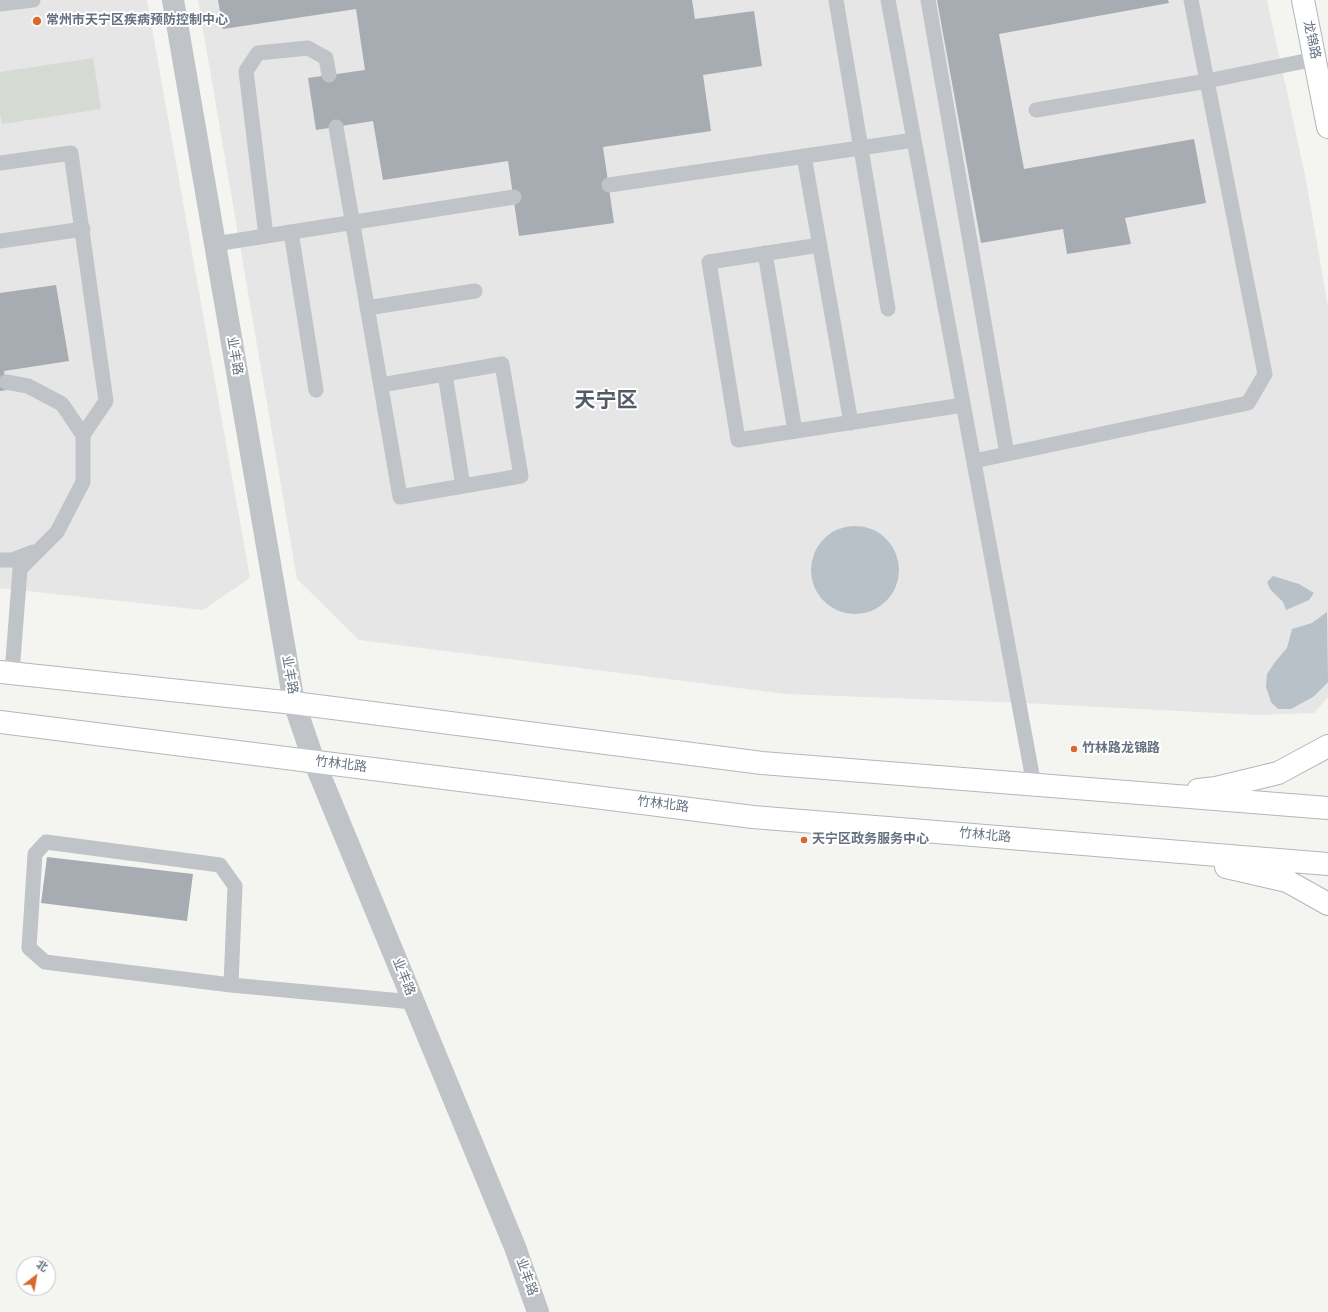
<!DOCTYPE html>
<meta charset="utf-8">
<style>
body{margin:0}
#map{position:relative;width:1328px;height:1312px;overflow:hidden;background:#f4f5f1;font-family:"Nunito Sans","Noto Sans SC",sans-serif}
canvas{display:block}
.north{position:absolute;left:16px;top:1256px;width:40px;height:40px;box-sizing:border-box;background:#fff;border:1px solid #c1c6cc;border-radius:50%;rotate:31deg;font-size:11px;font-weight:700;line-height:16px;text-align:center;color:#657180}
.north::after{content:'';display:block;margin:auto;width:14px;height:18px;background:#d8682e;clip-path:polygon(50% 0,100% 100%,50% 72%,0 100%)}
</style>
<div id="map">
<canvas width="1328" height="1312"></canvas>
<div class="north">北</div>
</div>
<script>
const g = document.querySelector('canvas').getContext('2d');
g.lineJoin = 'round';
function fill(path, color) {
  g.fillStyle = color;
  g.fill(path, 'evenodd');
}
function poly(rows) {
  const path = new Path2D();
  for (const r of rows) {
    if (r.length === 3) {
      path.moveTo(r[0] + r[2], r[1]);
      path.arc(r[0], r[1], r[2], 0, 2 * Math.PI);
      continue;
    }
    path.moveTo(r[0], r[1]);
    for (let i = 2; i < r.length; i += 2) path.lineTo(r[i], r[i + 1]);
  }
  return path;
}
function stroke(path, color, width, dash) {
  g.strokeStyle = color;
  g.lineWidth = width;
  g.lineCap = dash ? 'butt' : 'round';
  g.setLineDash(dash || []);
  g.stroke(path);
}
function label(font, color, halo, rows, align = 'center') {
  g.font = font + ' "Nunito Sans","Noto Sans SC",sans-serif';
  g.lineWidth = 4;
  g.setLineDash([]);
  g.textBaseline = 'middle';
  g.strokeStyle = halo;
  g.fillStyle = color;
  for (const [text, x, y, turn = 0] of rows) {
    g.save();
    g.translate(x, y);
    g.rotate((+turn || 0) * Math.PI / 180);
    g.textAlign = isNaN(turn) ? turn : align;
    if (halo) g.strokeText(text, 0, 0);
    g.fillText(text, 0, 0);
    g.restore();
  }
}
fill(poly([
 [0,0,147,0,250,578,203,610,0,588],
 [198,0,1267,0,1306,180,1328,307,1328,697,1314,713,1257,715,1024,703,786,694,359,640,297,579]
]), '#e5e6e5');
fill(poly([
 [93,58,101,109,2,124,0,113,0,72]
]), '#d5dbd3');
fill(poly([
 [855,570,44],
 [1273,576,1299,584,1314,593,1309,600,1286,610,1283,602,1270,589,1267,582],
 [1327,612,1328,682,1313,697,1291,709,1278,709,1271,702,1266,687,1267,674,1275,662,1287,648,1292,629,1312,623]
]), '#b8c1c7');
fill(poly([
 [218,0,692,0,695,19,754,11,762,66,703,75,711,131,603,147,614,223,519,236,508,161,383,180,373,121,316,130,308,78,365,70,356,9,223,29],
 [937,0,1168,0,1169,3,999,34,1024,169,1194,139,1206,203,1125,218,1131,244,1067,254,1063,229,981,243],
 [56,285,69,361,4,371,7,390,0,391,0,293],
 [47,857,193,874,187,921,41,903]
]), '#a7acb3');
const secondary = poly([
 [1303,0,1328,127],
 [0,672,294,703,762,763,1328,808],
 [0,722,753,817,1328,864],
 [1198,790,1216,788,1278,773,1328,746],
 [1226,867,1287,881,1328,904]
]);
stroke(secondary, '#b3b6bb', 24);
stroke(poly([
 [836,0,888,309],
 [888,0,1034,785],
 [928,0,1007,454],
 [0,4,33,0],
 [1036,110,1207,81,1315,59],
 [336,127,400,497,521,476,502,364,381,385],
 [804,156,851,423],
 [0,163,71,153,106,401,83,435],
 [609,185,914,140],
 [291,232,316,390],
 [266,236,246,71,258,53,308,48,326,58,329,75],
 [0,241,83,229],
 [215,244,514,197],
 [820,245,709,262,738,440,963,405],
 [765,253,795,431],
 [367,308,475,291],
 [445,374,463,486],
 [6,382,28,386,62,404,83,435,83,482,57,532,20,569,12,673],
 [974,461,1248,403,1265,374,1191,0],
 [0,560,12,560,33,552],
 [231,985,235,886,220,865,46,842,35,854,29,948,45,962,231,985,413,1002]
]), '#c0c3c7', 15);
stroke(poly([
 [173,0,294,703,314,761,515,1247,538,1312]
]), '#c0c3c7', 22);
stroke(secondary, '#fff', 22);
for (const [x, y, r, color] of [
 [37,21,5,"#d8682e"],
 [1074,749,4,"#d8682e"],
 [804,840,4,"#d8682e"]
]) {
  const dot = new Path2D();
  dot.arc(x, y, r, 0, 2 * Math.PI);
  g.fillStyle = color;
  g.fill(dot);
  stroke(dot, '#fff', 1.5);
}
label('bold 13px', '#657180', '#fff', [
 ["常州市天宁区疾病预防控制中心",46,21],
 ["竹林路龙锦路",1082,749],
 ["天宁区政务服务中心",812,840]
], 'left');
label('13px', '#657180', '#fff', [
 ["龙锦路",1311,40,78],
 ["业丰路",234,356,80],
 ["业丰路",289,675,80],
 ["竹林北路",341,765,7],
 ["竹林北路",663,805,7],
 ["竹林北路",985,836,5],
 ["业丰路",403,977,68],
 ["业丰路",526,1277,70]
]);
label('bold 21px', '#535b66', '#fff', [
 ["天宁区",606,402]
]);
</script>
